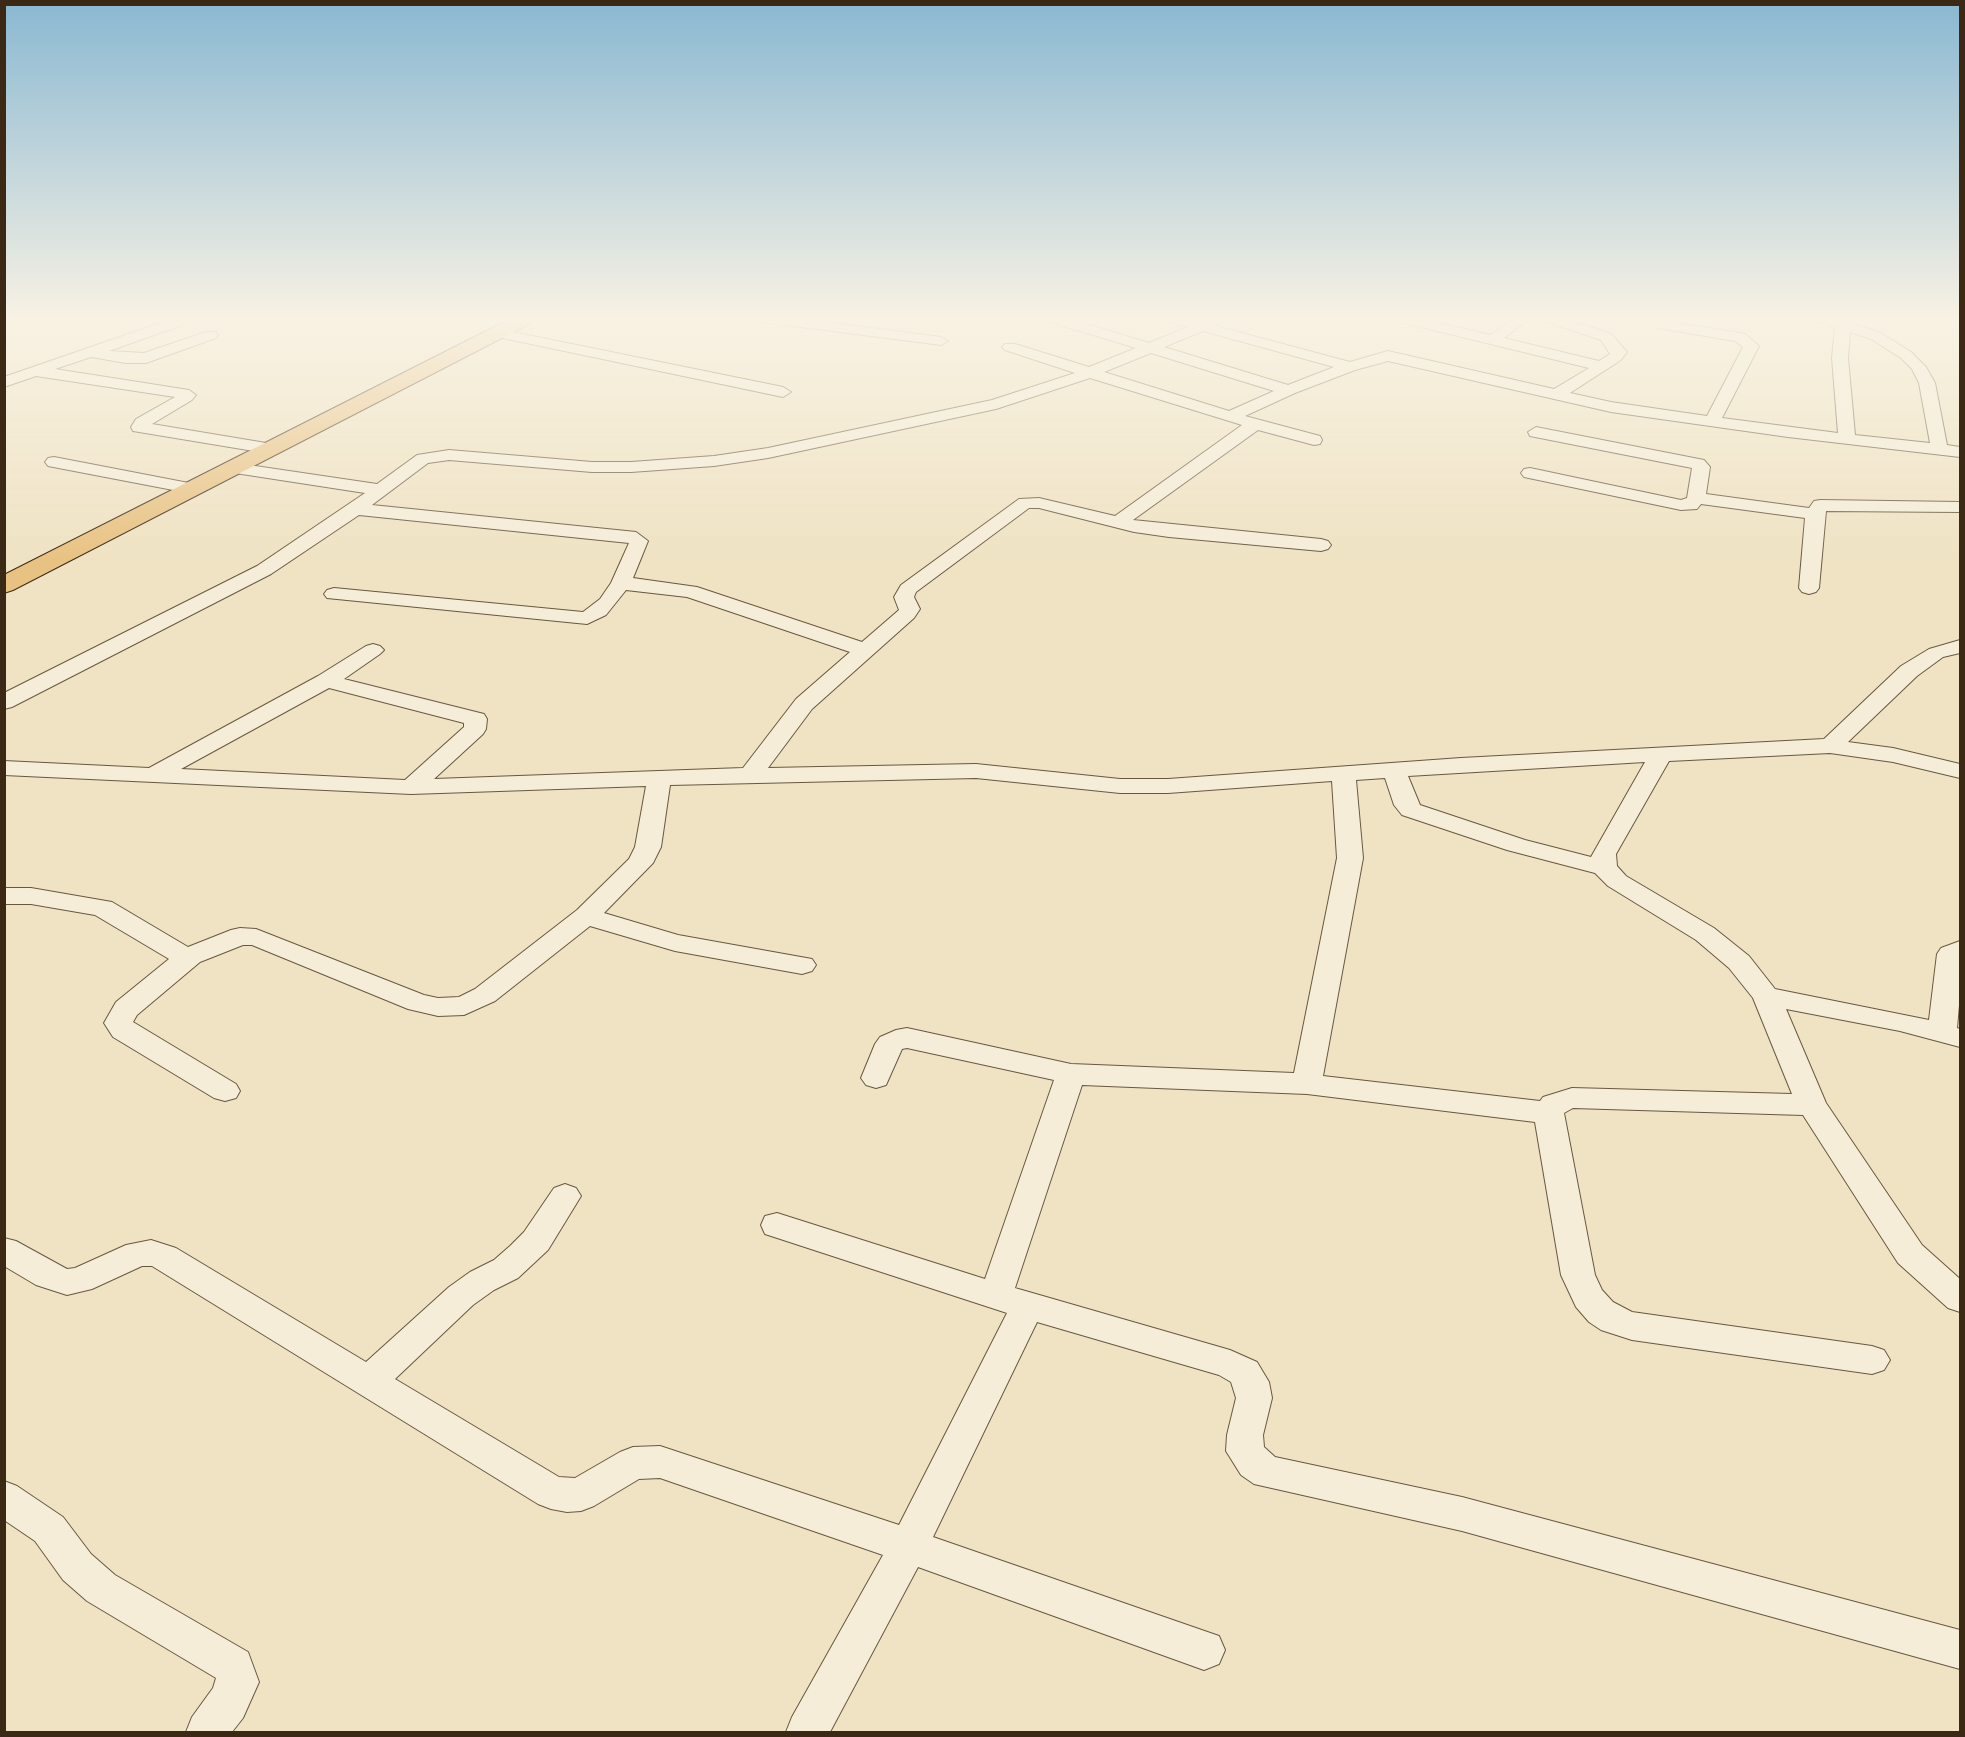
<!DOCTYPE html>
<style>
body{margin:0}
#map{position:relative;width:1965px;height:1737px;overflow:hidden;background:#efe3c3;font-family:Vollkorn,serif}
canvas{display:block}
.frame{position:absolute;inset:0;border:6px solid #3c2915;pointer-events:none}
</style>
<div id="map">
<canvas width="1965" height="1737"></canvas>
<div class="frame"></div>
</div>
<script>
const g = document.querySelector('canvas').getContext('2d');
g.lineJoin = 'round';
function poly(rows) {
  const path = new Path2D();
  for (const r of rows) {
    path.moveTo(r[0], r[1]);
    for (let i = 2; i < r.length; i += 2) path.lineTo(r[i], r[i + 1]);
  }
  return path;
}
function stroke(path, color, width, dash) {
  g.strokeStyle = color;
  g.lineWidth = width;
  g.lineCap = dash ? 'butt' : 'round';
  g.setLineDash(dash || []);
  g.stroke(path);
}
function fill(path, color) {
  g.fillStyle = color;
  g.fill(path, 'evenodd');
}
const minor = poly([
 [175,318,196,318,194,321,109,351,144,353,206,332,216,332,218,335,216,338,146,363,126,363,91,357,55,369,189,390,196,395,192,400,152,424,278,445,281,449,278,453,272,454,133,431,131,427,136,419,175,397,36,376,4,387,4,377,175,318],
 [755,318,795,318,941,337,948,341,941,345,762,322,755,318],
 [1045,318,1067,318,1149,343,1188,327,1166,321,1164,318,1187,318,1201,322,1211,318,1230,318,1216,326,1350,362,1388,351,1554,389,1589,368,1396,321,1394,318,1419,318,1490,335,1515,318,1531,318,1504,338,1599,361,1610,354,1601,340,1544,321,1542,318,1564,318,1611,334,1627,352,1621,360,1570,393,1611,402,1707,416,1743,347,1735,341,1658,328,1650,321,1652,318,1667,318,1667,321,1745,334,1759,346,1722,418,1838,433,1832,358,1835,327,1819,321,1817,318,1838,318,1881,333,1911,352,1926,367,1935,383,1947,445,1960,447,1960,457,1788,437,1611,412,1388,361,1355,370,1295,393,1245,416,1320,436,1322,440,1320,444,1314,445,1258,430,1133,520,1321,539,1328,541,1331,545,1328,549,1321,551,1169,537,1134,532,1039,508,1029,508,916,592,914,597,920,609,914,618,812,709,768,768,976,764,1120,779,1168,779,1461,758,1824,739,1901,666,1929,649,1960,640,1960,653,1943,657,1917,676,1848,742,1893,748,1960,764,1960,778,1893,762,1830,753,1669,761,1616,854,1617,866,1626,876,1714,928,1749,956,1775,989,1929,1020,1937,954,1941,948,1960,941,1960,994,1957,1028,1960,1029,1960,1047,1900,1031,1786,1009,1826,1103,1922,1245,1960,1279,1960,1312,1948,1308,1898,1263,1803,1115,1573,1108,1564,1113,1595,1275,1602,1290,1613,1302,1632,1312,1872,1346,1884,1350,1890,1360,1884,1370,1872,1374,1632,1340,1601,1330,1589,1322,1576,1307,1561,1275,1535,1122,1307,1094,1082,1085,1015,1288,1230,1350,1257,1362,1269,1382,1272,1398,1263,1435,1264,1447,1275,1457,1462,1497,1960,1630,1960,1669,1462,1531,1254,1484,1241,1475,1226,1451,1227,1435,1236,1398,1231,1382,1219,1375,1037,1322,933,1537,1219,1636,1225,1650,1219,1664,1204,1670,918,1567,830,1732,786,1732,792,1717,883,1555,660,1478,639,1479,594,1506,581,1511,567,1512,551,1509,538,1504,152,1266,142,1266,92,1289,67,1295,36,1285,4,1266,4,1238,16,1241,67,1269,75,1268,126,1245,151,1240,176,1248,366,1362,449,1287,470,1272,494,1260,510,1246,524,1232,554,1188,565,1184,576,1188,581,1196,548,1250,518,1278,494,1290,473,1305,395,1379,559,1477,575,1478,620,1452,633,1447,660,1446,899,1525,1007,1313,765,1234,761,1225,765,1216,777,1213,985,1279,1054,1080,907,1048,902,1049,886,1085,876,1088,866,1085,861,1078,875,1044,880,1037,896,1030,907,1028,1071,1064,1294,1073,1337,858,1332,781,1168,793,1120,793,976,778,670,785,661,847,653,863,604,913,678,935,812,959,816,965,812,971,802,974,675,951,590,926,495,1001,464,1015,438,1016,408,1009,252,945,243,945,200,962,137,1015,133,1022,236,1084,240,1091,236,1098,225,1101,214,1098,113,1037,104,1023,116,1002,169,959,95,915,31,904,4,904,4,888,31,888,112,902,188,947,231,930,240,928,256,929,424,995,438,998,459,997,475,989,577,910,629,859,635,847,646,786,411,794,4,775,4,761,149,768,318,676,366,646,373,644,380,646,384,650,380,654,344,679,484,714,487,719,486,729,483,734,434,779,743,768,796,699,850,652,687,597,626,590,606,615,587,624,327,598,324,594,327,590,334,588,583,612,600,599,611,583,629,543,359,515,271,574,12,707,4,709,4,693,257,566,365,493,235,473,229,472,226,468,229,464,235,463,377,484,417,455,449,450,592,462,631,462,714,456,768,448,992,400,1075,373,1005,350,1002,347,1005,344,1015,344,1089,367,1136,348,1047,321,1045,318],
 [1203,331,1334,367,1288,385,1164,347,1203,331],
 [1850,332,1871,339,1901,358,1912,369,1919,383,1930,443,1855,435,1848,358,1850,332],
 [1151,353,1274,391,1229,411,1104,372,1151,353],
 [1090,378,1242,425,1115,516,1039,498,1019,499,901,585,894,597,899,610,862,642,697,587,633,578,648,541,636,532,372,505,428,463,449,460,592,472,631,472,714,466,768,458,996,409,1090,378],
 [329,688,464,723,464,727,405,780,181,769,329,688],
 [1645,762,1591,857,1525,840,1420,805,1408,776,1645,762],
 [1385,778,1394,805,1402,815,1507,850,1595,873,1608,886,1696,940,1729,968,1753,998,1792,1094,1572,1088,1543,1097,1540,1101,1323,1076,1363,858,1356,780,1385,778],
 [498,329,783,387,791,392,783,397,493,336,491,333,493,330,498,329],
 [1536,427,1704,460,1710,467,1706,494,1809,508,1814,501,1820,500,1960,502,1960,512,1826,511,1819,588,1816,592,1809,594,1802,592,1799,588,1805,518,1701,504,1697,509,1681,510,1524,477,1521,473,1524,469,1530,468,1681,500,1687,498,1692,468,1530,436,1528,432,1536,427],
 [54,457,194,484,200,485,203,489,200,493,194,494,48,466,45,462,48,458,54,457],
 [4,1481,17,1486,63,1517,91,1554,115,1575,248,1652,259,1682,243,1718,232,1732,186,1732,192,1717,213,1688,216,1678,87,1601,63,1580,35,1541,4,1520,4,1481]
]);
const trunk = poly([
 [512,318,535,318,533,322,13,590,4,593,4,575,512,318]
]);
stroke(minor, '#695840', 2);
stroke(trunk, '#3c2915', 2);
fill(minor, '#f5edd8');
fill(trunk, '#e8c282');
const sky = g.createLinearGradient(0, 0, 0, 561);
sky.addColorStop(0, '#89b8d2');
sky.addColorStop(0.57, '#f8f2e4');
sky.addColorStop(1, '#f8f2e400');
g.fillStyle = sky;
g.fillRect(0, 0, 1965, 561);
</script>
